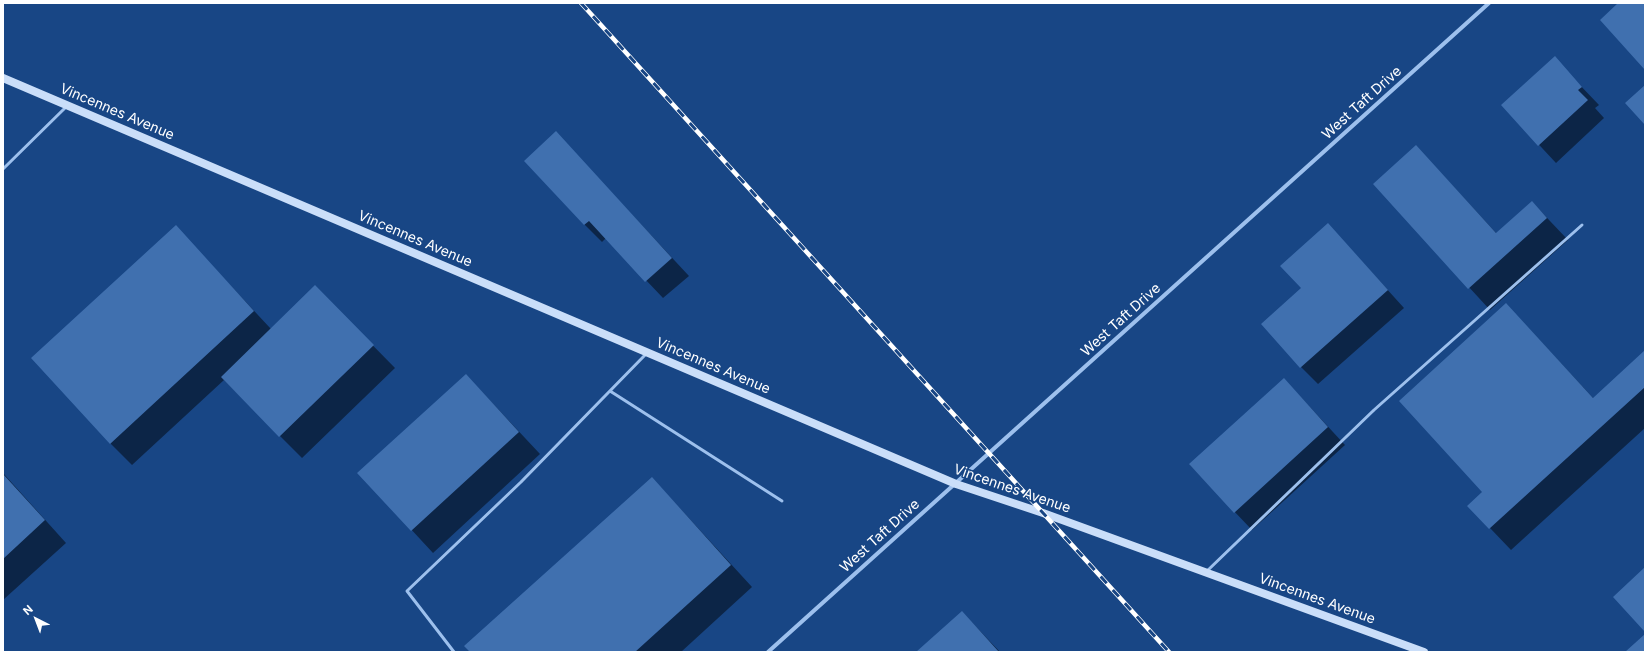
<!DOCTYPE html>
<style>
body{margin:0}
#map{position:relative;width:1648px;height:655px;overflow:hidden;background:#184685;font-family:Inter,sans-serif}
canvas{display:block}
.frame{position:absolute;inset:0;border:4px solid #fff;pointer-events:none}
.north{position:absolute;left:16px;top:599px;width:40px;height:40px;-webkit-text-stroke:3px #184685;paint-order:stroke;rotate:318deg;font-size:11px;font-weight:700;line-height:16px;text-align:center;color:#fff}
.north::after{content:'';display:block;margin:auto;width:14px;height:18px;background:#fff;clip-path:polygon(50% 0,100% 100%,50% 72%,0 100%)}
</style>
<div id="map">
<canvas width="1648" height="655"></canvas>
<div class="frame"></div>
<div class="north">N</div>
</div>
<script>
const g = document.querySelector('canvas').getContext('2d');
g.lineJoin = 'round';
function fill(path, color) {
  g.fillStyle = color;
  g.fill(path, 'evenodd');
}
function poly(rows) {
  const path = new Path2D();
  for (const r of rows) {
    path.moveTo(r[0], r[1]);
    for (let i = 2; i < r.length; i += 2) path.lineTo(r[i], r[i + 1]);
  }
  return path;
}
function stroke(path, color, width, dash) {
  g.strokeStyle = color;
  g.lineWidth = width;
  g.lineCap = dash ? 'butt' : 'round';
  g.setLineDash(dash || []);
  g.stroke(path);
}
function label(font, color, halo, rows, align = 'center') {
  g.font = font + ' Inter,sans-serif';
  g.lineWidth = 3;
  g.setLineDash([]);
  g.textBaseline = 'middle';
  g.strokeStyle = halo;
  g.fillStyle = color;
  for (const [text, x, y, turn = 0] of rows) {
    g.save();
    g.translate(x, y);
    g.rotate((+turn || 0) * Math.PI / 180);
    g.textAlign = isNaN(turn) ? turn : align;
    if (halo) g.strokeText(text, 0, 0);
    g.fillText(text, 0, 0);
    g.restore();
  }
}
fill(poly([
 [1554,58,1599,105,1595,108,1604,118,1556,163,1502,105],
 [556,133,689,276,663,298,606,238,602,242,585,225,526,161],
 [1416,146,1497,234,1532,202,1568,240,1490,310,1374,184],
 [1328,224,1404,308,1318,384,1301,367,1302,289],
 [176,227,271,329,337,309,395,368,302,458,224,380,132,465,110,443],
 [1506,304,1594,399,1645,352,1645,428,1511,550,1469,506,1483,493],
 [466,375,540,454,433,553,359,473],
 [1284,379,1345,445,1252,530,1190,465],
 [3,473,66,543,3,600],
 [652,478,752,587,681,652,471,652],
 [962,612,1000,652,917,652]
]), '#0007');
fill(poly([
 [1618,3,1645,3,1645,70,1600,20],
 [1555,56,1582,87,1578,90,1588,100,1538,146,1501,105],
 [1645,85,1645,125,1625,103],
 [556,131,672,258,645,282,589,221,584,225,524,161],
 [1416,145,1496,233,1532,201,1547,218,1468,289,1373,184],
 [1328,223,1388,290,1300,368,1261,324,1301,288,1280,266],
 [176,225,254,311,110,444,31,358],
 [315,285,374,345,279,437,221,377],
 [1506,303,1593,398,1645,350,1645,387,1489,529,1467,506,1482,492,1399,401],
 [466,374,519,432,411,531,357,473],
 [1284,378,1328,427,1234,513,1189,464],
 [3,474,45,520,3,559],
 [652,477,731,565,635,652,470,652,464,646],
 [1645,567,1645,632,1613,597],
 [962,611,999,652,916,652],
 [1645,634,1645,652,1625,652]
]), '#4070af');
stroke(poly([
 [3,169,66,107],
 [610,391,782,501],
 [1207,571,1374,410,1582,225],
 [454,652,407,591,521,482,646,354]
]), '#9dc0ed', 3);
stroke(poly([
 [768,652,1489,3]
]), '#9dc0ed', 4);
stroke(poly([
 [3,78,956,484,1043,513,1424,652]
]), '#cadef9', 8);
const rail = poly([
 [581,3,1169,652]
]);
stroke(rail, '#fff', 4.5);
stroke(rail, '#184685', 3, [9]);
label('14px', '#fff', '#184685', [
 ["West Taft Drive",1362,103,-42],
 ["Vincennes Avenue",117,112,23],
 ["Vincennes Avenue",415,239,23],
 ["West Taft Drive",1121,320,-42],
 ["Vincennes Avenue",713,366,23],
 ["Vincennes Avenue",1012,489,19],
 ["West Taft Drive",880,536,-42],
 ["Vincennes Avenue",1317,599,20]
]);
</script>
